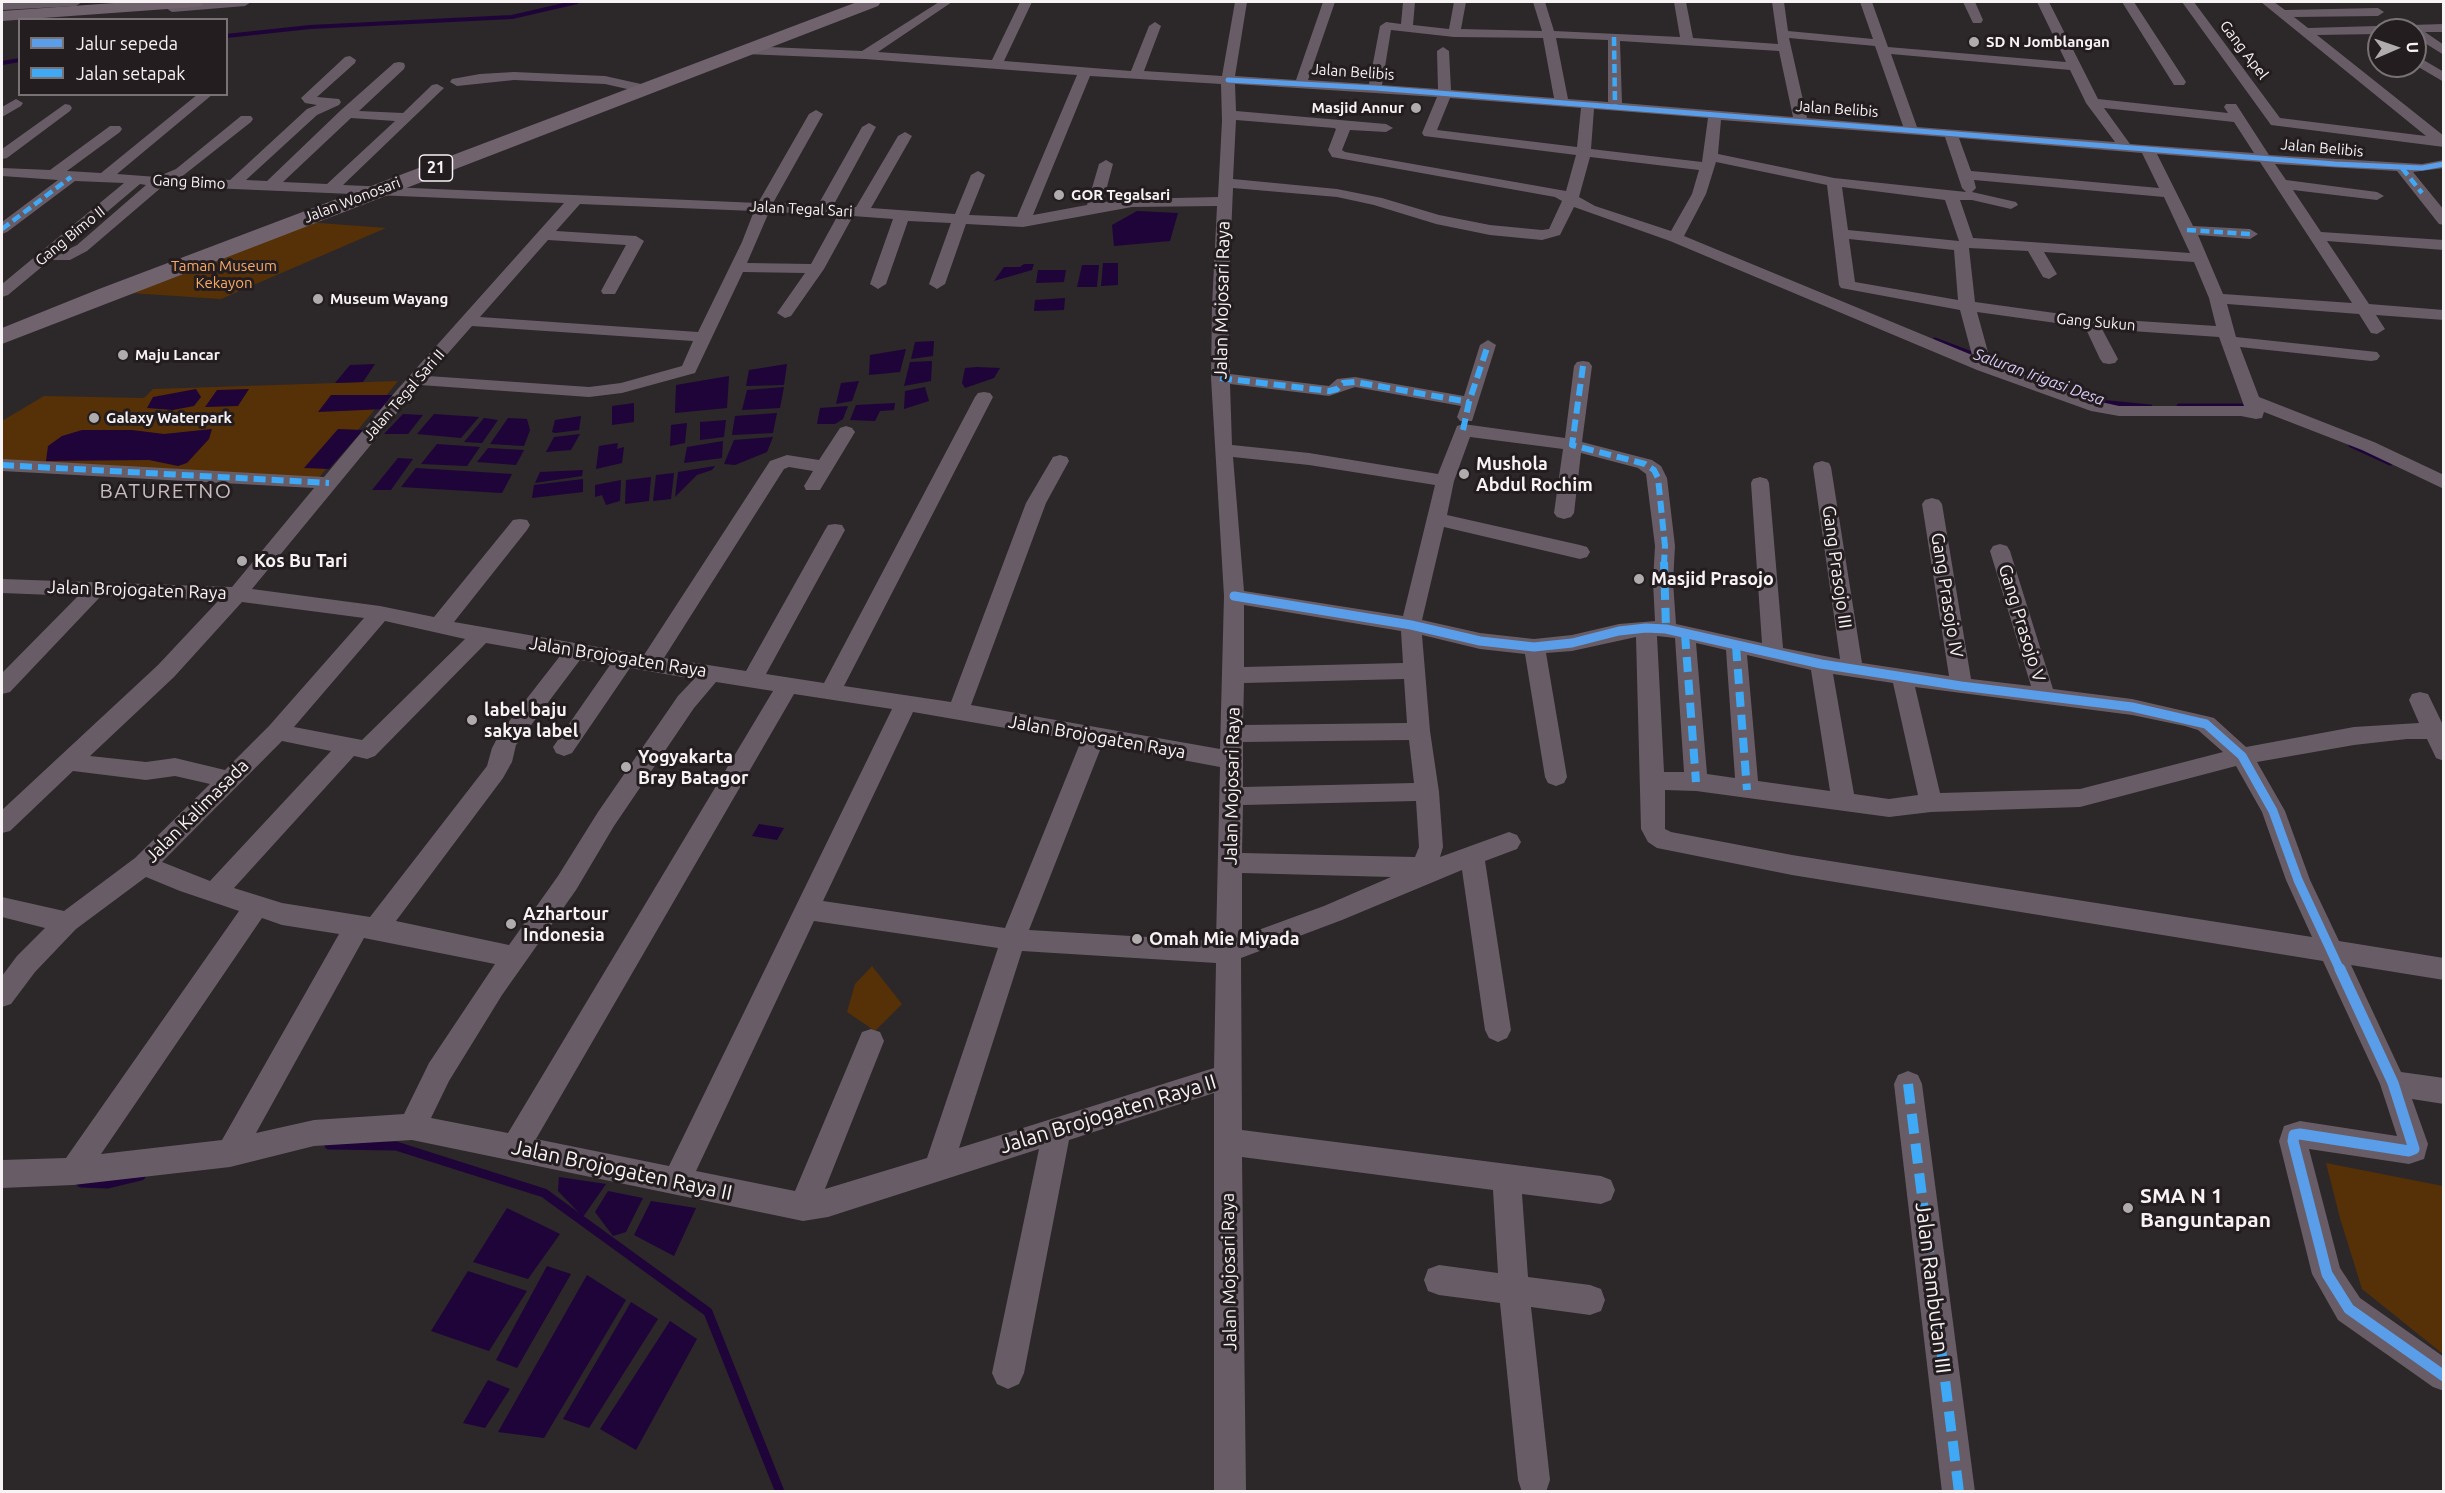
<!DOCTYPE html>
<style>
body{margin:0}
#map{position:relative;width:2445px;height:1493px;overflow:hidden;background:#2c2729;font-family:Ubuntu,sans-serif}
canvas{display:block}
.frame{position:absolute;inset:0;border:3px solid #f7f2f4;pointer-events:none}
.legend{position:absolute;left:18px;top:18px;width:210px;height:78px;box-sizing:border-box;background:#241d1f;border:2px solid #787274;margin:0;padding:8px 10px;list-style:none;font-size:18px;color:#f7f2f4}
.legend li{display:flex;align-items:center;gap:12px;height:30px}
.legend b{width:30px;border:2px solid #787274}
.north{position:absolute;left:2367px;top:18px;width:60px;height:60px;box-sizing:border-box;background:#241d1f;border:2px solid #787274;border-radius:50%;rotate:88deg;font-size:16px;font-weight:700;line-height:24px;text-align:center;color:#f7f2f4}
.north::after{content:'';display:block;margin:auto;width:21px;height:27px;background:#b0abad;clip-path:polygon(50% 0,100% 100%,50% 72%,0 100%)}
</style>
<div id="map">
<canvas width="2445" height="1493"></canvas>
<div class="frame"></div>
<ul class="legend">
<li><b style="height:8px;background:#5a9eea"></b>Jalur sepeda</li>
<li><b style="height:8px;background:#3fa9f5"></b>Jalan setapak</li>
</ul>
<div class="north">U</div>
</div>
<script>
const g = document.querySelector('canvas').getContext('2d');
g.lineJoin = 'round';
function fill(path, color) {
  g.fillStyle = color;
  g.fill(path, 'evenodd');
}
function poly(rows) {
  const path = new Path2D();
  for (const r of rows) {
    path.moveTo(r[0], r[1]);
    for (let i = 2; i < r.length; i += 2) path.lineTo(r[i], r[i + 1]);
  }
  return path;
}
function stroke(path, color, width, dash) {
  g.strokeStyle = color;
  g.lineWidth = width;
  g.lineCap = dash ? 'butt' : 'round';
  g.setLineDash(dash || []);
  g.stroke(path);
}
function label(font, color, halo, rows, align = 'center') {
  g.font = font + ' Ubuntu,sans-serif';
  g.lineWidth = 6;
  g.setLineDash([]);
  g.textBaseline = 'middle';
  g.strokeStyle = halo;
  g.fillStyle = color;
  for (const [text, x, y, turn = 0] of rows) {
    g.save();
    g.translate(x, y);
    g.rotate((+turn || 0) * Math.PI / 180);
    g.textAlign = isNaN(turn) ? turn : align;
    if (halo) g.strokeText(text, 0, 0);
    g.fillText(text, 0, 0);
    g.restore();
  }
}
fill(poly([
 [306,222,386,228,221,299,115,292],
 [398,381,317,480,121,472,2,461,2,421,44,396,144,398,153,389],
 [872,966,902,1004,875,1031,847,1012,855,984],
 [2326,1163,2443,1186,2443,1354,2362,1289,2340,1218]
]), '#563107');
fill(poly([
 [1137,211,1178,213,1170,241,1114,246,1112,225],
 [1103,263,1118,263,1118,285,1101,286],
 [1024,264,1034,264,1032,270,994,281,1004,267,1020,267],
 [1082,265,1099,265,1097,287,1077,287],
 [1038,270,1066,270,1064,282,1036,283],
 [1065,298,1064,310,1034,311,1035,300],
 [934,341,933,356,911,359,915,342],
 [906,349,900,372,869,375,870,355],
 [932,361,931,381,904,386,910,362],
 [375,364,363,382,335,383,350,365],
 [787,364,784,385,746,386,749,370],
 [965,368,977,367,1000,368,994,378,965,388,962,383],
 [729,376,727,408,675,413,676,385],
 [859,381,852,401,836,404,841,383],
 [784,387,780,408,742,410,747,390],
 [925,387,929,401,904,409,905,391],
 [196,389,201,397,194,406,173,410,147,408,153,397],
 [249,389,238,406,205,407,217,390],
 [331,395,402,395,386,409,318,412],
 [634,403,634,422,612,425,612,406],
 [895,403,894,410,880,411,875,421,850,420,856,405],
 [848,406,843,419,835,424,817,424,820,408],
 [777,413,773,433,732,435,735,416],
 [403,414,423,415,408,434,384,434],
 [434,414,479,417,461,438,417,434],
 [581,416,579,430,555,433,552,432,555,420],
 [484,418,498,420,482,443,464,442],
 [508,418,527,419,530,430,524,446,490,444],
 [726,420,724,437,700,440,700,422],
 [687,423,685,443,670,446,671,425],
 [212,429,209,439,187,463,178,466,149,460,46,461,48,446,62,436,82,430,132,430,164,434],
 [338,429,363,430,329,469,304,468],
 [580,434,571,450,546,452,554,437],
 [773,437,767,452,735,465,724,464,734,440],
 [723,441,722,458,684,463,687,447],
 [618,443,617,449,624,447,622,463,596,469,599,446],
 [437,444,480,447,467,466,421,464],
 [488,448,524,450,516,465,477,462],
 [398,458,413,459,391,490,372,490],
 [715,466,712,470,697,475,675,497,678,472],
 [416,468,512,474,502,493,401,487],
 [583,470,582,476,535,483,540,472],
 [674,473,671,499,653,501,656,475],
 [651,477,649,501,625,504,626,480],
 [583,479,583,492,532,498,534,485],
 [621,480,620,501,606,505,602,495,595,497,595,485],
 [759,824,784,828,777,840,752,836],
 [559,1177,606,1184,583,1217,558,1191],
 [608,1191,643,1198,626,1232,613,1236,595,1212],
 [651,1201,696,1208,674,1256,634,1235],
 [507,1208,560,1234,528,1279,473,1262],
 [547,1266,571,1274,517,1368,496,1360],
 [468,1271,527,1291,489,1351,431,1331],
 [587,1275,626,1300,544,1438,498,1432],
 [631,1302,658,1319,589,1428,563,1419],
 [670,1321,697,1339,636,1450,600,1429],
 [488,1380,510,1389,485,1428,463,1423]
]), '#1e0439');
stroke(poly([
 [226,36,310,27,512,17,577,2],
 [2,63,20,60]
]), '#1e0439', 4);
stroke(poly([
 [1935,340,2099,402,2150,407],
 [2179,406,2251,406],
 [2351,445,2390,463]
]), '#1e0439', 5);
stroke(poly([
 [329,1145,396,1146,544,1193,708,1312,780,1492],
 [81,1183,108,1184,141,1176]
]), '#1e0439', 9);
fill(poly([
 [2,2,82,2,76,6,2,10,2,2],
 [207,2,251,2,245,6,172,12,166,8,172,4,207,2],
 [939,2,952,2,878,52,992,60,1020,2,1032,2,1004,61,1131,71,1149,26,1155,22,1161,26,1144,71,1222,76,1235,2,1247,2,1235,76,1296,80,1323,2,1335,2,1308,80,1369,84,1380,26,1386,22,1401,24,1403,2,1415,2,1413,25,1449,29,1454,2,1466,2,1461,29,1542,31,1533,2,1545,2,1554,31,1680,37,1674,2,1686,2,1693,38,1778,44,1772,2,1784,2,1788,31,1873,39,1860,2,1872,2,1888,47,2066,62,2037,2,2049,2,2098,99,2228,113,2224,107,2226,104,2236,104,2269,155,2422,164,2444,160,2444,168,2413,172,2444,210,2444,225,2439,224,2397,171,2275,164,2286,180,2377,192,2384,196,2377,200,2293,190,2321,232,2444,240,2444,250,2327,241,2369,304,2444,310,2444,320,2376,315,2385,329,2377,334,2371,333,2359,314,2227,304,2236,337,2377,352,2380,356,2377,360,2371,361,2240,347,2259,397,2374,442,2444,475,2444,489,2362,450,2264,412,2262,418,2256,419,2241,416,2119,416,2091,411,1977,370,1670,241,1574,207,1560,235,1542,240,1490,235,1436,224,1374,205,1337,197,1233,188,1228,306,1230,374,1329,386,1337,379,1355,377,1464,396,1480,345,1488,340,1496,345,1472,421,1460,421,1457,417,1461,406,1355,387,1329,396,1230,384,1232,445,1309,453,1438,474,1457,426,1463,424,1565,438,1574,366,1577,362,1583,361,1589,362,1592,366,1582,442,1652,460,1661,466,1667,478,1675,546,1673,582,1676,624,1762,643,1751,483,1753,479,1760,477,1767,479,1769,483,1783,648,1840,659,1813,467,1815,463,1822,461,1829,463,1831,467,1862,663,1949,676,1922,504,1925,500,1932,498,1939,500,1942,504,1971,679,2031,686,1990,551,1993,546,2000,544,2007,546,2010,551,2053,689,2132,699,2206,716,2214,718,2246,747,2354,727,2419,723,2409,700,2412,694,2420,692,2428,694,2444,727,2444,761,2436,758,2427,739,2407,739,2354,745,2257,762,2285,811,2310,880,2339,941,2444,958,2444,980,2351,965,2401,1072,2444,1078,2444,1104,2412,1099,2428,1144,2424,1159,2409,1164,2309,1149,2340,1268,2360,1298,2444,1357,2444,1391,2433,1387,2338,1320,2312,1274,2279,1141,2284,1126,2300,1121,2397,1136,2380,1084,2323,961,1792,875,1657,848,1648,842,1641,829,1636,637,1572,651,1546,653,1567,777,1564,783,1556,786,1548,783,1545,777,1525,654,1480,649,1422,635,1430,731,1439,792,1443,847,1440,857,1509,832,1517,835,1521,842,1517,849,1485,861,1511,1030,1507,1038,1498,1042,1489,1038,1485,1030,1462,870,1342,920,1241,958,1242,1130,1601,1176,1611,1180,1615,1190,1611,1200,1601,1204,1522,1194,1528,1277,1590,1285,1601,1289,1605,1300,1601,1311,1590,1315,1531,1307,1550,1480,1546,1492,1522,1492,1518,1480,1500,1303,1439,1295,1428,1291,1424,1280,1428,1269,1439,1265,1498,1273,1493,1190,1242,1157,1246,1492,1214,1492,1214,1093,1069,1140,1024,1373,1019,1384,1008,1389,997,1384,992,1373,1039,1149,828,1217,803,1221,412,1140,314,1146,230,1167,73,1185,2,1188,2,1160,66,1158,239,911,180,891,146,877,76,929,35,972,11,1004,2,1007,2,976,17,956,45,928,2,917,2,897,64,911,135,858,210,784,175,776,146,780,73,771,10,831,2,833,2,810,158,665,219,600,101,596,10,692,2,694,2,673,78,596,2,593,2,579,232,587,314,488,2,471,2,459,324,477,396,391,564,203,163,186,87,251,70,260,50,260,8,295,2,297,2,284,124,183,75,181,7,232,2,234,2,222,58,180,2,176,2,168,50,170,110,126,120,126,122,129,120,132,67,171,101,173,198,94,213,94,117,174,157,177,176,169,241,116,251,116,253,119,251,122,180,178,230,180,307,109,317,105,305,103,301,98,345,57,350,56,356,60,355,63,317,97,339,99,341,102,339,105,317,115,246,180,267,181,340,111,394,63,399,62,404,63,405,66,404,69,359,111,403,113,432,85,437,84,444,88,343,185,758,203,809,114,816,110,823,114,773,203,818,205,862,127,869,123,876,127,833,206,856,207,898,136,905,132,912,136,871,208,955,214,971,175,978,171,985,175,969,215,1017,217,1077,75,865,59,745,54,739,50,745,46,862,51,939,2],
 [1391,30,1454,37,1543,38,1554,98,1451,90,1449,51,1443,47,1437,51,1438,89,1382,85,1391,30],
 [1556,38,1608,40,1608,102,1568,99,1556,38],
 [1789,38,1875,46,1903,126,1807,118,1789,38],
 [1620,41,1779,51,1793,117,1622,103,1620,41],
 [1891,54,2070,70,2086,103,2115,142,1917,127,1891,54],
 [1090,76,1221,84,1222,121,1218,197,1132,199,1103,202,1113,164,1106,160,1099,164,1087,205,1033,215,1090,76],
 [1235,84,1437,97,1422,133,1424,136,1576,155,1566,191,1345,152,1342,150,1350,130,1386,132,1393,128,1386,124,1236,111,1235,84],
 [1450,98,1581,108,1577,147,1437,130,1450,98],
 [2104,108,2234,122,2254,153,2130,144,2104,108],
 [1594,109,1708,118,1702,162,1591,149,1594,109],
 [351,118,395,121,327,184,283,182,351,118],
 [1236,120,1334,128,1336,129,1328,150,1332,157,1555,197,1562,201,1549,229,1542,230,1490,225,1439,215,1382,198,1337,189,1233,179,1236,120],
 [1721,120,1945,137,1962,188,1966,192,1834,178,1718,154,1721,120],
 [1959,138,2142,153,2159,188,1971,171,1959,138],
 [2157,154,2260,162,2352,303,2223,294,2198,235,2250,239,2258,234,2250,229,2193,226,2157,154],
 [1590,157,1699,170,1692,194,1671,231,1595,206,1579,197,1590,157],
 [1716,162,1827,185,1839,285,1841,288,1960,310,1972,355,1684,236,1706,194,1716,162],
 [1974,180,2164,197,2190,253,1973,238,1960,200,1972,200,2011,209,2018,205,2016,202,1972,192,1976,188,1974,180],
 [140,184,146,185,77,245,67,250,62,250,140,184],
 [1842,187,1945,200,1959,241,1848,230,1842,187],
 [580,204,754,211,742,242,698,332,480,317,548,240,626,245,601,291,603,294,615,294,644,241,636,236,556,231,580,204],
 [1217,206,1212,306,1211,378,1224,596,1220,749,971,705,1046,503,1069,461,1067,457,1060,455,1053,457,1026,503,951,702,844,686,993,397,990,393,984,392,978,393,975,397,824,683,766,674,845,530,842,525,835,524,828,525,825,530,746,671,664,658,784,469,789,467,813,471,804,486,806,490,820,490,855,432,852,428,846,426,840,428,819,460,787,455,770,461,644,655,454,622,527,530,530,525,527,520,520,519,513,520,434,617,380,606,252,589,420,385,589,397,622,393,695,373,743,272,805,273,777,313,785,318,791,316,824,269,853,216,893,219,870,284,878,289,886,284,908,221,951,223,929,284,937,289,945,284,966,224,1023,227,1132,207,1217,206],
 [769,212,823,214,838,215,811,264,747,263,769,212],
 [1849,239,1954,250,1958,300,1855,282,1849,239],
 [1969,248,2028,251,2043,277,2049,279,2057,274,2044,252,2194,262,2209,298,2216,326,2091,318,1975,302,1969,248],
 [1977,312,2085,327,2100,359,2103,363,2109,364,2115,363,2118,359,2102,329,2219,337,2244,406,2119,406,2101,402,1991,363,1977,312],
 [472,326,693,341,682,366,621,383,589,387,428,376,472,326],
 [1470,437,1563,449,1554,513,1557,517,1564,519,1571,517,1574,513,1581,453,1638,468,1646,474,1655,546,1653,582,1655,621,1619,624,1572,635,1534,639,1480,633,1422,620,1444,527,1580,559,1587,557,1590,552,1587,547,1580,545,1447,515,1454,481,1470,437],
 [1233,457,1309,465,1435,485,1403,616,1244,591,1233,457],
 [242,602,364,618,269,726,225,770,175,758,146,762,90,756,174,677,242,602],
 [1244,605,1401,631,1403,663,1244,667,1244,605],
 [385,621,465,639,362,740,294,727,385,621],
 [1657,636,1675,638,1684,772,1664,772,1657,636],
 [486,643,560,656,500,733,492,748,487,766,370,917,282,903,234,888,354,756,367,759,375,756,486,643],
 [1696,643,1726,650,1735,778,1707,774,1696,643],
 [1747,655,1811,670,1830,791,1758,781,1747,655],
 [580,660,610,665,553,747,556,753,564,756,572,753,630,668,694,679,678,696,598,812,558,876,509,945,396,921,503,778,512,762,516,745,580,660],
 [1833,674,1893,683,1918,795,1889,799,1854,794,1833,674],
 [1404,679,1407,723,1243,725,1244,683,1404,679],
 [716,682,773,691,508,1133,431,1118,449,1081,502,995,576,890,614,826,694,708,716,682],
 [1915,687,2132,715,2185,726,2198,730,2223,752,2080,789,1940,793,1915,687],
 [794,694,892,709,669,1166,536,1139,794,694],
 [913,712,1081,741,1005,928,823,901,913,712],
 [1409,740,1414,783,1243,787,1243,742,1409,740],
 [282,741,331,751,210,881,162,862,282,741],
 [1102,745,1220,767,1216,941,1029,930,1102,745],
 [2236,766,2262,812,2286,880,2312,937,1792,855,1671,832,1665,829,1665,790,1696,791,1889,817,1931,812,2080,807,2236,766],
 [1416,801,1419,847,1415,857,1242,853,1243,805,1416,801],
 [1242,873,1391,877,1324,906,1242,936,1242,873],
 [262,918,282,925,339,934,222,1140,101,1154,262,918],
 [814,921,998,948,927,1158,825,1189,884,1041,880,1032,871,1029,862,1032,795,1191,696,1171,814,921],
 [364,938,495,964,429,1063,404,1114,314,1120,256,1133,364,938],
 [1022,951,1216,963,1214,1068,959,1148,1022,951],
 [1963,2,1975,2,1983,20,1981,23,1973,23,1963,2],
 [2122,2,2134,2,2186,82,2184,85,2174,85,2122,2],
 [2182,2,2194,2,2280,118,2426,136,2261,2,2274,2,2285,10,2378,8,2384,12,2378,16,2294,17,2308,28,2444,24,2444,32,2425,32,2444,45,2444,55,2415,37,2415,30,2379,30,2379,34,2317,35,2444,136,2444,147,2271,125,2182,2],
 [2415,55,2444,72,2444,82,2415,65,2415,55],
 [514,72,605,76,650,86,652,89,645,93,605,84,514,80,457,86,450,82,452,79,480,74,514,72],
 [16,99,23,103,21,106,2,117,2,107,16,99],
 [65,104,70,105,72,108,70,111,7,158,2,159,2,149,65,104],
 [1908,1071,1918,1075,1922,1084,1975,1492,1942,1492,1894,1084,1898,1075,1908,1071]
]), '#685d66');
fill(poly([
 [128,2,204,2,201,6,195,7,2,21,2,11,128,2],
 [857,2,881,2,878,6,2,344,2,328,99,289,857,2]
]), '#70636e');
stroke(poly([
 [1614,37,1615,107],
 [2402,168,2422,193],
 [2,229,71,177],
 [2187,230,2250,234]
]), '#3fa9f5', 4.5, [9, 4.5]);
stroke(poly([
 [1583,366,1572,445,1645,464,1654,470,1658,478,1665,546,1664,563],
 [1220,378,1329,391,1337,389,1343,383,1355,382,1469,402],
 [1463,430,1469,402,1488,345],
 [2,465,329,483]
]), '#3fa9f5', 6, [12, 6]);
stroke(poly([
 [1664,562,1666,629],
 [1685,634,1696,782],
 [1736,646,1747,790]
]), '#3fa9f5', 8, [15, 8]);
stroke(poly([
 [1908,1084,1959,1492]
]), '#3fa9f5', 10, [20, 10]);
stroke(poly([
 [1228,80,1375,88,2335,164,2422,168,2444,164]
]), '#5a9eea', 5);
stroke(poly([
 [1234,596,1411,625,1480,641,1534,647,1572,643,1619,631,1646,628,1666,629,1821,664,1961,686,2132,707,2206,724,2242,756,2273,811,2298,880,2340,970]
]), '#5a9eea', 9);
stroke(poly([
 [2340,969,2393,1083,2414,1149,2409,1151,2300,1134,2294,1135,2293,1141,2327,1274,2349,1309,2444,1376]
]), '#5a9eea', 11);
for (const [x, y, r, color] of [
 [1974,42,6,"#b0abad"],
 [1416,108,6,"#b0abad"],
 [1059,195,6,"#b0abad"],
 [318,299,6,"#b0abad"],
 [123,355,6,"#b0abad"],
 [94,418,6,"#b0abad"],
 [1464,474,6,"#b0abad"],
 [242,561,6,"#b0abad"],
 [1639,579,6,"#b0abad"],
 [472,720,6,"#b0abad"],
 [626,767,6,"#b0abad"],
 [511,924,6,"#b0abad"],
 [1137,939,6,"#b0abad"],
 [2128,1208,6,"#b0abad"]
]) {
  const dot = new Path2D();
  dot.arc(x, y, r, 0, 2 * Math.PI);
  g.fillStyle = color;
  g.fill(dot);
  stroke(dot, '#241d1f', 2);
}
label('bold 15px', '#f7f2f4', '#241d1f', [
 ["SD N Jomblangan",1986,42],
 ["Masjid Annur",1404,108,"right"],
 ["GOR Tegalsari",1071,195],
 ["Museum Wayang",330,299],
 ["Maju Lancar",135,355],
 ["Galaxy Waterpark",106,418]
], 'left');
label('15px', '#f7f2f4', '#241d1f', [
 ["Gang Apel",2244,50,53],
 ["Jalan Belibis",1353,72,4],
 ["Jalan Belibis",1837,109,4],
 ["Jalan Belibis",2322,148,5],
 ["Gang Bimo",189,182,3],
 ["Jalan Wonosari",352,200,-21],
 ["Jalan Tegal Sari",801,209,3],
 ["Gang Bimo II",70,236,-39],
 ["Gang Sukun",2096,322,5],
 ["Jalan Tegal Sari II",404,395,-49]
]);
label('15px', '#f9aa64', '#241d1f', [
 ["Taman Museum",224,266],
 ["Kekayon",224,283]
]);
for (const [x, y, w] of [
 [436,168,33]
]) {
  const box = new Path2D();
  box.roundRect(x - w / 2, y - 13, w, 26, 4.5);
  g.fillStyle = '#241d1f';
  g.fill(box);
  stroke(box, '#f7f2f4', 1.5);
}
label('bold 16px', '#f7f2f4', null, [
 ["21",436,168]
]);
label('italic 16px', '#daccf9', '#241d1f', [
 ["Saluran Irigasi Desa",2039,377,20]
]);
label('18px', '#f7f2f4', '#241d1f', [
 ["Jalan Mojosari Raya",1222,300,-89],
 ["Gang Prasojo III",1837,567,82],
 ["Jalan Brojogaten Raya",137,590,2],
 ["Gang Prasojo IV",1947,595,81],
 ["Gang Prasojo V",2022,623,73],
 ["Jalan Brojogaten Raya",618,657,9],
 ["Jalan Brojogaten Raya",1097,737,10],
 ["Jalan Mojosari Raya",1232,786,-89],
 ["Jalan Kalimasada",197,811,-45],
 ["Jalan Mojosari Raya",1229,1272,-91]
]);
label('bold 18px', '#f7f2f4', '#241d1f', [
 ["Mushola",1476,464],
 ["Abdul Rochim",1476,485],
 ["Kos Bu Tari",254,561],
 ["Masjid Prasojo",1651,579],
 ["label baju",484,710],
 ["sakya label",484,731],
 ["Yogyakarta",638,757],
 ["Bray Batagor",638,778],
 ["Azhartour",523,914],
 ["Indonesia",523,935],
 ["Omah Mie Miyada",1149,939]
], 'left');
g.letterSpacing = '1.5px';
label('21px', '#c5bbbd', '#241d1f', [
 ["BATURETNO",166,491]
]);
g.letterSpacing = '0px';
label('21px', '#f7f2f4', '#241d1f', [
 ["Jalan Brojogaten Raya II",1108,1114,-17],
 ["Jalan Brojogaten Raya II",622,1170,12],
 ["Jalan Rambutan III",1933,1288,83]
]);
label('bold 21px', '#f7f2f4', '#241d1f', [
 ["SMA N 1",2140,1196],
 ["Banguntapan",2140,1220]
], 'left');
</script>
